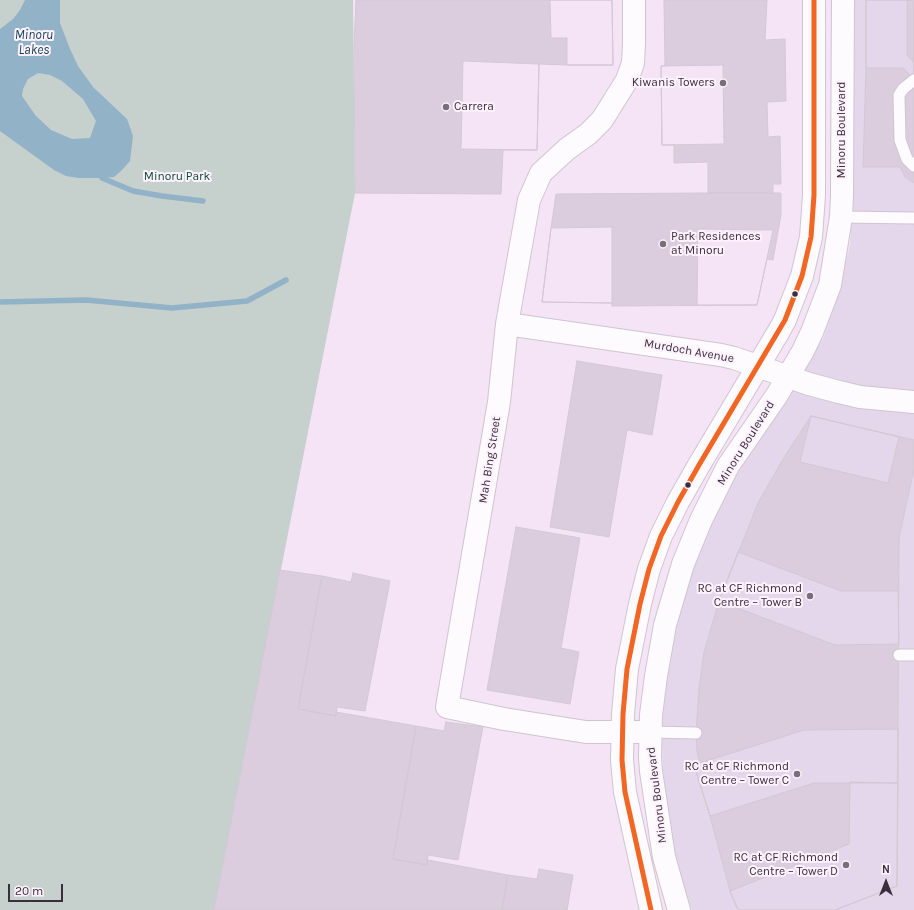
<!DOCTYPE html>
<meta charset="utf-8">
<style>
body{margin:0}
#map{position:relative;width:914px;height:910px;overflow:hidden;background:#f4e4f5;font-family:Karla,sans-serif}
canvas{display:block}
.north{position:absolute;left:866px;top:862px;width:40px;height:40px;-webkit-text-stroke:3px #fdf2fd;paint-order:stroke;rotate:0deg;font-size:11px;font-weight:700;line-height:16px;text-align:center;color:#392e39}
.north::after{content:'';display:block;margin:auto;width:14px;height:18px;background:#392e39;clip-path:polygon(50% 0,100% 100%,50% 72%,0 100%)}
.scale{position:absolute;left:8px;top:884px;width:55px;height:18px;box-sizing:border-box;border:2px solid #392e39;border-top:0;padding-left:5px;font-size:12px;line-height:14px;white-space:nowrap;color:#392e39;-webkit-text-stroke:3px #fdf2fd;paint-order:stroke}
</style>
<div id="map">
<canvas width="914" height="910"></canvas>
<div class="north">N</div>
<div class="scale">20 m</div>
</div>
<script>
const g = document.querySelector('canvas').getContext('2d');
g.lineJoin = 'round';
function fill(path, color) {
  g.fillStyle = color;
  g.fill(path, 'evenodd');
}
function poly(rows) {
  const path = new Path2D();
  for (const r of rows) {
    path.moveTo(r[0], r[1]);
    for (let i = 2; i < r.length; i += 2) path.lineTo(r[i], r[i + 1]);
  }
  return path;
}
function stroke(path, color, width, dash) {
  g.strokeStyle = color;
  g.lineWidth = width;
  g.lineCap = dash ? 'butt' : 'round';
  g.setLineDash(dash || []);
  g.stroke(path);
}
function label(font, color, halo, rows, align = 'center') {
  g.font = font + ' Karla,sans-serif';
  g.lineWidth = 4;
  g.setLineDash([]);
  g.textBaseline = 'middle';
  g.strokeStyle = halo;
  g.fillStyle = color;
  for (const [text, x, y, turn = 0] of rows) {
    g.save();
    g.translate(x, y);
    g.rotate((+turn || 0) * Math.PI / 180);
    g.textAlign = isNaN(turn) ? turn : align;
    if (halo) g.strokeText(text, 0, 0);
    g.fillText(text, 0, 0);
    g.restore();
  }
}
fill(poly([
 [853,0,914,0,914,910,692,910,684,891,675,860,663,773,662,728,668,663,687,583,706,532,723,498,750,451,781,406,823,339,840,286,850,245,852,212]
]), '#e4d7eb');
fill(poly([
 [0,0,353,0,355,193,214,910,0,910]
]), '#c6d0cd');
fill(poly([
 [25,0,60,0,60,23,70,49,78,66,93,87,127,119,133,136,130,161,122,170,114,177,102,178,79,178,66,176,54,170,0,131,0,29,13,19,20,10],
 [38,73,50,75,62,81,83,99,96,121,90,138,72,139,51,130,36,116,22,96,23,89,28,79]
]), '#92b2c8');
stroke(poly([
 [102,178,133,191,162,196,203,201],
 [0,302,86,300,172,308,247,301,286,280]
]), '#92b2c8', 5.5);
const building = poly([
 [356,0,612,0,613,65,567,65,539,64,537,150,503,150,501,194,355,193,354,46,356,0],
 [550,0,612,0,613,65,567,65,567,38,551,38,550,0],
 [664,0,767,0,765,40,785,39,786,101,767,102,768,137,780,136,781,184,773,184,773,193,708,193,708,162,674,163,674,145,662,145,661,66,665,66,664,0],
 [866,0,914,0,914,79,903,68,866,68,866,0],
 [866,0,914,0,914,183,905,177,900,167,863,167,866,68,866,0],
 [907,0,914,0,914,63,907,55,907,0],
 [463,61,539,64,537,150,461,149,463,61],
 [723,65,724,144,662,145,661,66,723,65],
 [708,193,781,193,781,215,773,260,767,259,757,305,612,306,612,303,542,302,551,228,556,194,708,193],
 [612,227,612,303,542,302,551,228,612,227],
 [698,229,773,230,757,305,697,305,698,229],
 [577,361,662,375,652,435,627,430,609,537,550,527,577,361],
 [811,416,899,437,888,483,800,462,811,416],
 [811,416,914,440,914,469,899,538,897,886,835,910,738,910,730,891,710,816,694,765,700,763,697,751,696,733,699,689,704,652,719,601,758,503,783,459,811,416],
 [516,527,580,538,561,648,579,652,570,704,487,690,516,527],
 [738,552,841,591,898,591,899,644,835,645,719,601,738,552],
 [280,570,322,576,298,709,336,716,336,712,416,726,393,859,427,865,428,860,508,875,502,910,214,910,280,570],
 [353,573,390,581,365,711,337,707,336,716,298,709,322,576,351,582,353,573],
 [446,722,483,727,458,860,428,855,427,865,393,859,416,726,444,731,446,722],
 [898,729,898,783,814,783,710,816,694,765,804,730,898,729],
 [850,782,898,783,897,886,835,910,738,910,730,891,849,844,850,782],
 [539,869,573,875,567,910,502,910,508,875,537,879,539,869]
]);
fill(building, '#dbcddd');
stroke(building, '#d3c8d5', 1);
const lane = poly([
 [914,80,903,89,899,95,900,140,907,159,914,166],
 [841,217,914,218],
 [899,655,914,655],
 [651,732,696,733]
]);
const street = poly([
 [634,0,634,44,633,63,627,80,602,120,588,134,567,149,541,173,529,200,507,324,499,402,447,707,504,719,586,732,651,732],
 [507,324,721,355,734,358,809,384,839,392,860,397,914,402]
]);
const secondary = poly([
 [651,910,625,792,622,760,623,714,627,669,640,604,649,569,661,536,678,502,699,465,779,331,785,320,802,276,811,237,814,195,814,0],
 [679,910,664,857,651,771,650,757,651,715,656,676,665,625,683,564,701,520,728,466,777,395,803,351,812,332,830,285,841,217,842,196,843,0]
]);
stroke(lane, '#d0c4d1', 13);
stroke(street, '#d0c4d1', 24);
stroke(secondary, '#d0c4d1', 24);
stroke(lane, '#fdfbfe', 11);
stroke(street, '#fdfbfe', 22);
stroke(secondary, '#fdfbfe', 22);
stroke(poly([
 [651,910,625,792,622,760,623,714,627,669,640,604,649,569,661,536,678,502,699,465,785,320,802,276,811,237,814,195,814,0]
]), '#f26522', 5);
for (const [x, y, r, color] of [
 [723,83,4,"#7a6e7b"],
 [446,107,4,"#7a6e7b"],
 [663,244,4,"#7a6e7b"],
 [795,294,3.5,"#392e39"],
 [688,485,3.5,"#392e39"],
 [810,596,4,"#7a6e7b"],
 [797,774,4,"#7a6e7b"],
 [846,865,4,"#7a6e7b"]
]) {
  const dot = new Path2D();
  dot.arc(x, y, r, 0, 2 * Math.PI);
  g.fillStyle = color;
  g.fill(dot);
  stroke(dot, '#fdf2fd', 1.5);
}
label('12px', '#392e39', '#fdf2fd', [
 ["Kiwanis Towers",715,83],
 ["Carrera",454,107,"left"],
 ["Park Residences",671,237,"left"],
 ["at Minoru",671,251,"left"],
 ["RC at CF Richmond",802,589],
 ["Centre – Tower B",802,603],
 ["RC at CF Richmond",789,767],
 ["Centre – Tower C",789,781],
 ["RC at CF Richmond",838,858],
 ["Centre – Tower D",838,872]
], 'right');
label('12px', '#392e39', '#fdf2fd', [
 ["Minoru Boulevard",842,130,-90],
 ["Murdoch Avenue",689,351,10],
 ["Minoru Boulevard",746,443,-58],
 ["Mah Bing Street",490,460,-81],
 ["Minoru Boulevard",657,795,-97]
]);
label('12px', '#0a482d', '#fdf2fd', [
 ["Minoru Park",177,177]
]);
label('italic 13px', '#113f50', '#fdf2fd', [
 ["Minoru",34,35],
 ["Lakes",34,50]
]);
</script>
